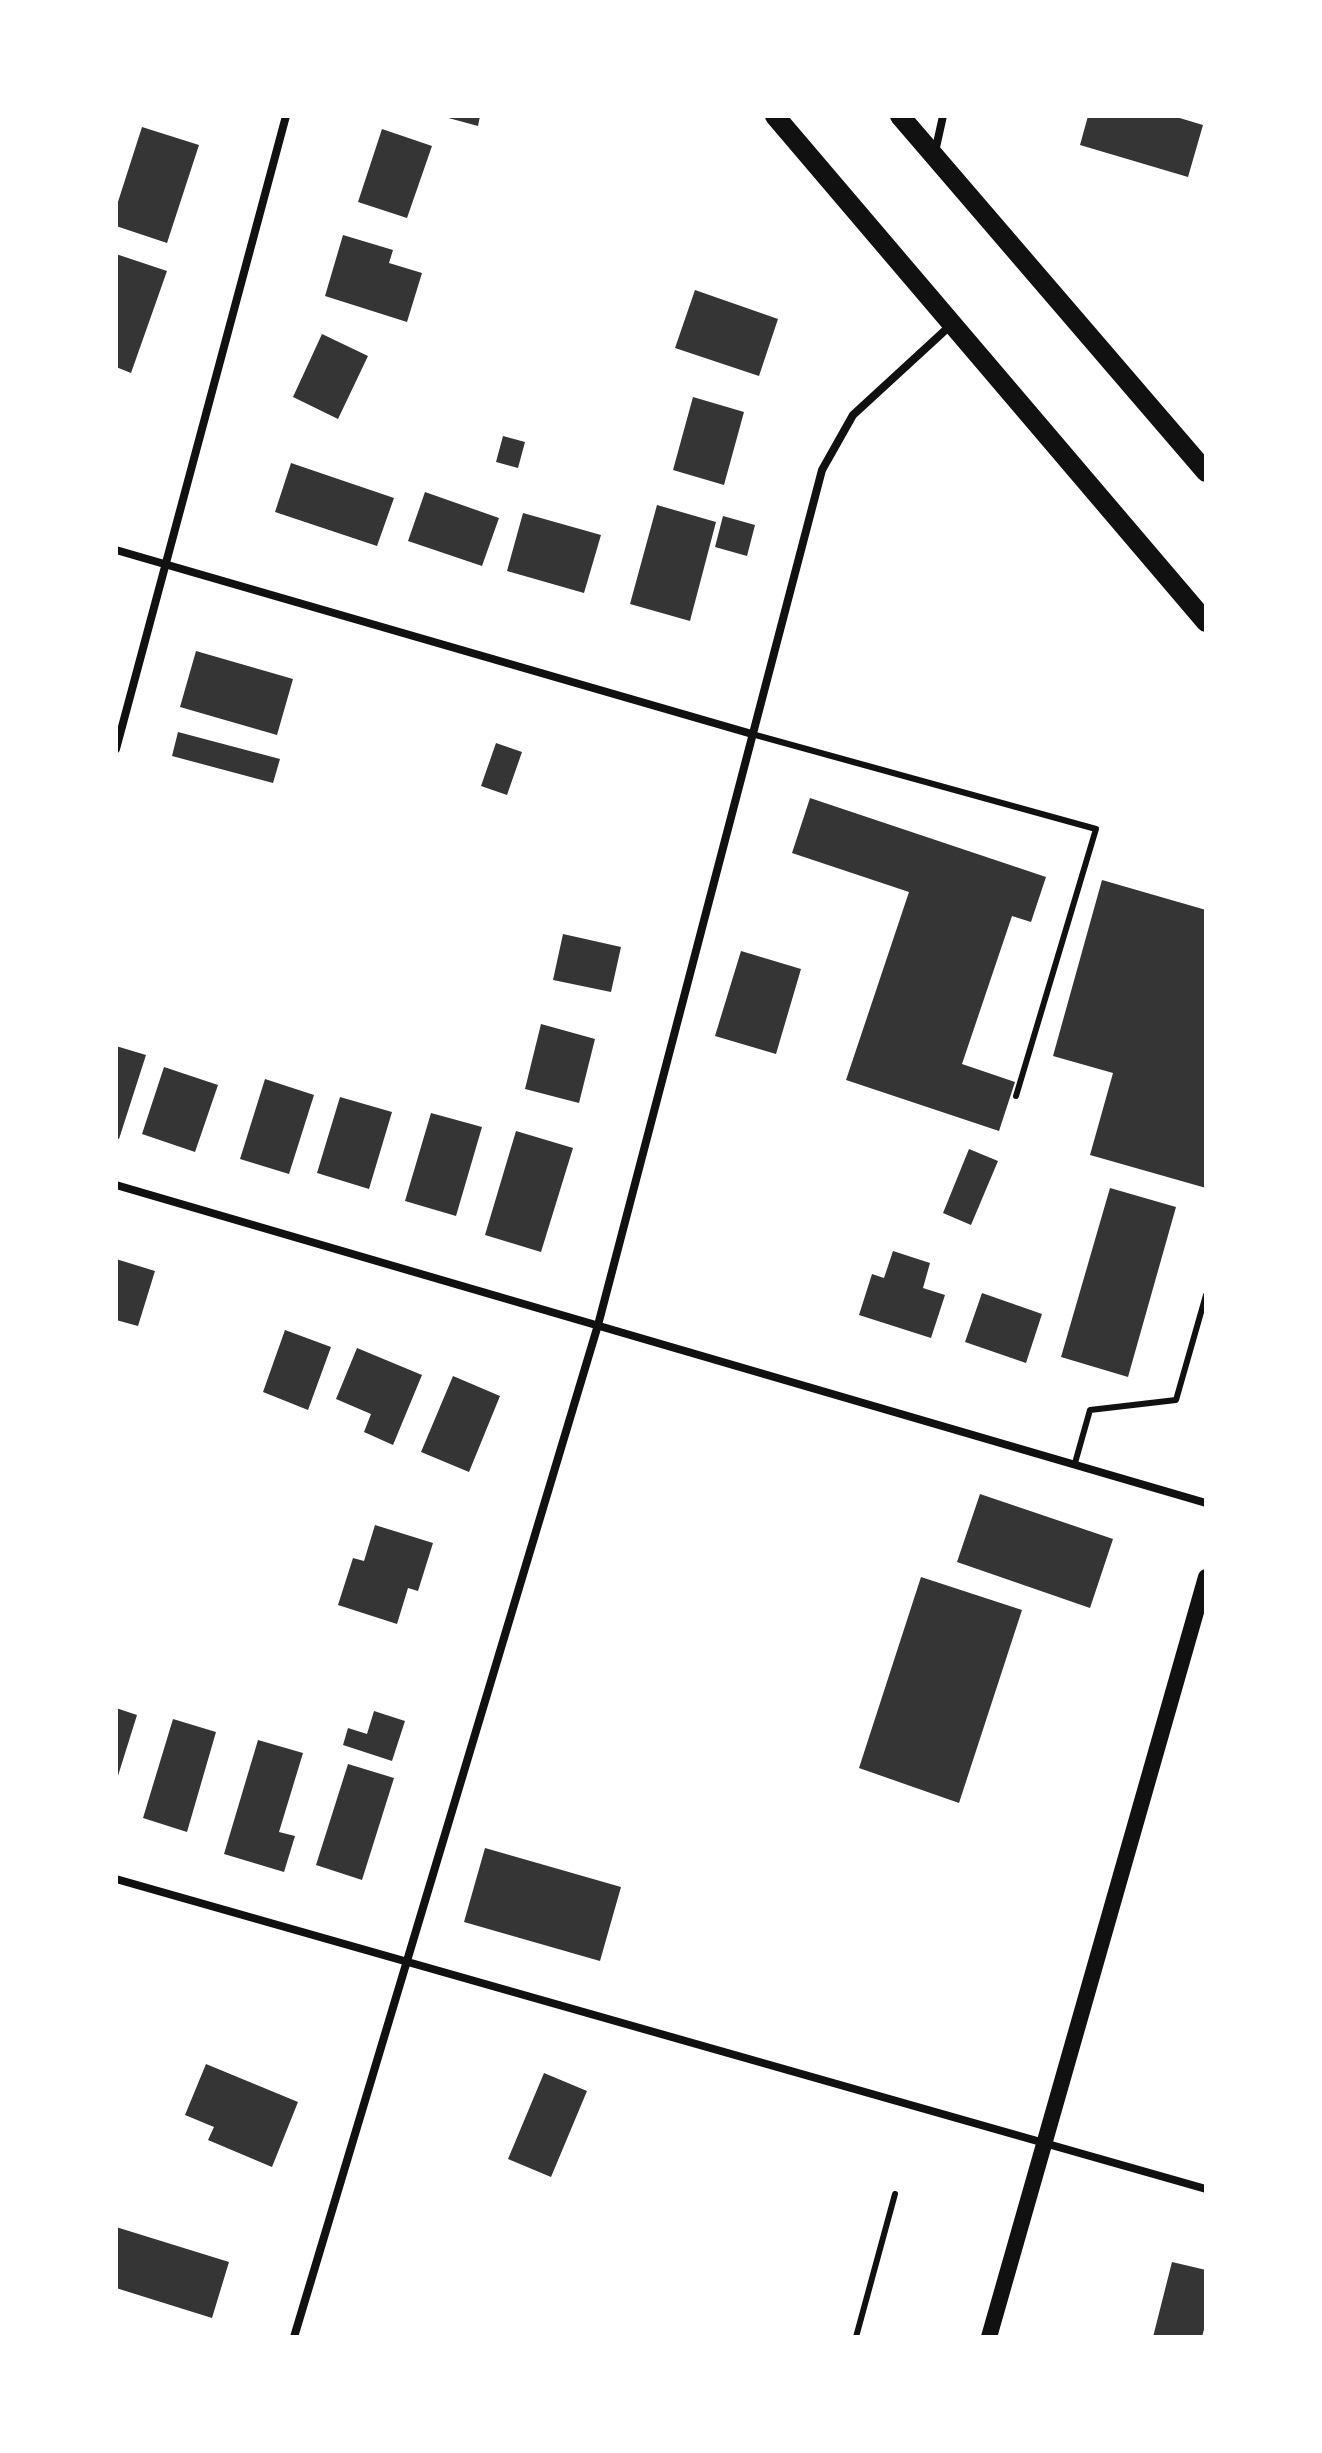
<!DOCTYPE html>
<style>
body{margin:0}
#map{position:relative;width:1322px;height:2453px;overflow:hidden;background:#fff;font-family:Lato,sans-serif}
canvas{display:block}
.frame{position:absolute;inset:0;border:118px solid #fff;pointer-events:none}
</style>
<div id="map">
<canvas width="1322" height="2453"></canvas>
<div class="frame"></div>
</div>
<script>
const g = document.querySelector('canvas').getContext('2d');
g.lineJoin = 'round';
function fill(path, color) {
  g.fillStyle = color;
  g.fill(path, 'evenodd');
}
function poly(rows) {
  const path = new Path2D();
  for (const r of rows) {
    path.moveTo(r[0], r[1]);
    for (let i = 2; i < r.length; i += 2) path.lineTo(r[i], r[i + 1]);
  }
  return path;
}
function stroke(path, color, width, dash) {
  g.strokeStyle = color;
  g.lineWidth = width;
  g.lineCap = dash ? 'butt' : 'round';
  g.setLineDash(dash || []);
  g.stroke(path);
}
fill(poly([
 [441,116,480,116,478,126],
 [1088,116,1173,116,1203,125,1188,177,1080,145],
 [142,127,199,145,167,243,116,226,116,208],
 [382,129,432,146,407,218,358,202],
 [343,235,393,250,389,263,422,273,407,322,325,296],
 [116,254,167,271,131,373,116,367],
 [695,290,778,319,759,376,675,348],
 [322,334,368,356,338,419,293,397],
 [693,397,744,412,724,485,673,470],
 [503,436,525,442,518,468,496,462],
 [291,463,394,498,377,546,275,512],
 [425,492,499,518,482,566,408,541],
 [657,505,716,522,690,621,630,604],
 [523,513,601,535,584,593,507,571],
 [723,516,755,525,747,556,715,547],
 [196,651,293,679,277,735,180,707],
 [178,732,280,759,273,783,172,756],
 [496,743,522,752,507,795,481,786],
 [810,798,1046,877,1031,922,1012,916,962,1064,1015,1082,999,1131,846,1080,909,892,792,853],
 [1102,880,1206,910,1206,1188,1090,1155,1113,1073,1053,1056],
 [563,934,621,947,611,992,553,980],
 [741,951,801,969,776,1054,715,1036],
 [541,1024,595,1039,579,1103,525,1089],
 [116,1046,146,1055,119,1139,116,1138],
 [164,1067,218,1085,195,1152,142,1134],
 [265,1079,314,1095,289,1174,240,1159],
 [340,1097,392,1112,369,1189,317,1173],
 [431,1113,482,1127,456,1216,405,1201],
 [516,1131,573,1148,541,1252,485,1235],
 [969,1149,998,1161,971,1225,943,1213],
 [1110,1188,1176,1207,1128,1377,1061,1357],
 [893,1251,930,1263,923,1288,945,1295,931,1338,859,1315,872,1274,884,1278],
 [116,1259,155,1271,138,1326,116,1320],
 [982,1293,1042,1314,1026,1363,965,1342],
 [285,1330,331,1347,308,1410,263,1392],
 [357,1348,422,1375,393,1445,364,1432,371,1414,336,1399],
 [453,1376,500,1396,469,1472,421,1452],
 [980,1494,1113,1539,1090,1608,957,1562],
 [375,1525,433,1543,418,1591,408,1588,397,1624,338,1605,353,1558,364,1561],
 [921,1577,1022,1610,959,1803,859,1768],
 [116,1708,137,1715,117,1779,116,1779],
 [374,1711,405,1721,392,1761,343,1745,348,1728,367,1734],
 [173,1719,216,1732,187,1832,143,1818],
 [258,1740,303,1753,279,1832,295,1836,284,1872,224,1854],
 [348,1764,394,1778,362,1880,316,1865],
 [485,1848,621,1887,600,1961,464,1922],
 [206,2064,298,2102,272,2167,208,2140,214,2127,185,2115],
 [544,2073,587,2091,551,2177,508,2159],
 [116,2227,229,2262,212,2318,116,2288],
 [1172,2262,1206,2270,1206,2322,1202,2337,1153,2337]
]), '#353535');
stroke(poly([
 [752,734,1096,829,1016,1096],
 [1075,1463,1090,1410,1176,1400,1206,1295],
 [856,2337,895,2194]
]), '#111', 6);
stroke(poly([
 [935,152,943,116],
 [116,550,752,734],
 [116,749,286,116],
 [116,1185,1206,1503],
 [116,1879,1206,2189],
 [294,2337,598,1325,822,470,853,415,952,324]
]), '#111', 8);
stroke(poly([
 [989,2337,1206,1577]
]), '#111', 16);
stroke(poly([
 [775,116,1206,622],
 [900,116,1206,472]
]), '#111', 20);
</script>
